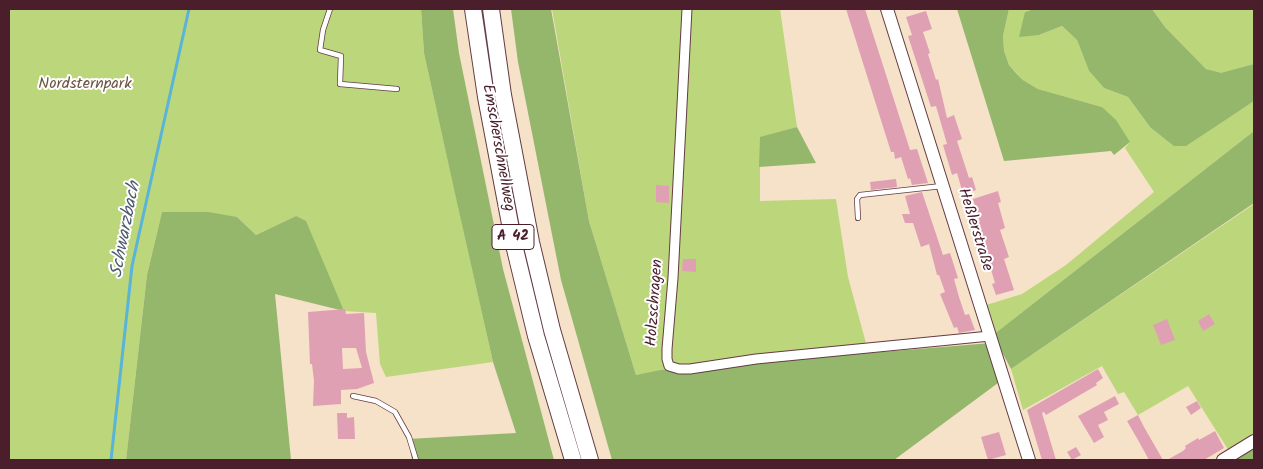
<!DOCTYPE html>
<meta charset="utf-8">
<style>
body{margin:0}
#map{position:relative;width:1263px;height:469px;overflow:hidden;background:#f6e1c9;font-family:Kalam,sans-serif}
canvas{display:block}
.frame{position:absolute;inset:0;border:10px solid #4a1f2b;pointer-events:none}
</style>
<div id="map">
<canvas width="1263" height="469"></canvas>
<div class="frame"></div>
</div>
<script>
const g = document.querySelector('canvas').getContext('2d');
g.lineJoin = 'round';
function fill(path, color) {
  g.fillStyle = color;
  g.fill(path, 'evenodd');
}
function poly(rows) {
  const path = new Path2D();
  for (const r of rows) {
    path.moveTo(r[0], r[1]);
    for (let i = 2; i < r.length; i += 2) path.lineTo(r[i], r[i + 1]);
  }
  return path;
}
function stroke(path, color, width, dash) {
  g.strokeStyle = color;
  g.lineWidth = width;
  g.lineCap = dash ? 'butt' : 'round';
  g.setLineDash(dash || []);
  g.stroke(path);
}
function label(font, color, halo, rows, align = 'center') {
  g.font = font + ' Kalam,sans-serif';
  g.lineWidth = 4;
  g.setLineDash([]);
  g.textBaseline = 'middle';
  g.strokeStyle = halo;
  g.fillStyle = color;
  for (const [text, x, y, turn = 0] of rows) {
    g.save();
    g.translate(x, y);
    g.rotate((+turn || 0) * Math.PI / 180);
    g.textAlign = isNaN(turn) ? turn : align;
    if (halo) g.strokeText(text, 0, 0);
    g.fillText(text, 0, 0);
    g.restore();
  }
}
fill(poly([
 [9,9,421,9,424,53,493,362,386,377,380,364,376,313,344,311,296,216,256,235,237,217,162,212,147,275,126,460,9,460],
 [552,9,780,9,797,127,760,138,760,201,836,199,848,277,867,347,636,375,589,221],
 [1009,9,1034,9,1025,12,1039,35,1062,26,1077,40,1089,71,1104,88,1128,97,1150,127,1223,120,1254,101,1254,131,993,335,983,306,1022,294,1066,265,1154,192,1125,148,1130,142,1102,107,1038,89,1023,80,1009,65,1004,51,1003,36],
 [1152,9,1254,9,1254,64,1221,74,1206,69,1165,27],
 [1254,204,1254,435,1229,451,1188,386,1138,415,1124,392,1118,394,1102,366,1023,410,1011,369]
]), '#bcd67b');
fill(poly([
 [421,9,453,9,459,53,503,269,554,460,412,460,408,439,516,433,493,362,456,198,424,53],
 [511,9,551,9,589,221,636,375,661,370,991,343,1002,380,894,460,612,460,561,280,518,62],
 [957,9,1009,9,1003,36,1004,51,1009,65,1016,73,1023,80,1038,89,1102,107,1116,120,1130,142,1114,155,1111,151,1004,161],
 [1034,9,1152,9,1165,27,1206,69,1221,73,1254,64,1254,101,1186,146,1174,146,1150,127,1128,97,1104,88,1089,71,1077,40,1062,26,1039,35,1019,37,1025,12],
 [797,127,816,163,759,167,760,137],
 [1254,131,1254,203,1011,369,993,335],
 [162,212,208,212,237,217,256,235,296,216,306,221,344,311,275,294,291,460,126,460,147,275],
 [1254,444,1254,460,1232,460]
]), '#95b76b');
stroke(poly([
 [111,460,132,266,189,9]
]), '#5ab4d8', 3);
fill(poly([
 [846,9,865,9,910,150,917,149,928,183,912,185,910,178,908,179,901,157,895,159,894,152,891,152],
 [926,11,932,29,923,32,930,53,928,54,936,80,938,79,947,118,954,115,962,139,957,141,969,178,972,177,976,190,963,194,957,173,952,175,943,145,947,144,936,106,931,107,908,36,912,35,906,17],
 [896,179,897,187,871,190,870,182],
 [656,185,669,186,669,203,656,202],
 [998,191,1001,202,998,203,1005,228,1000,230,1009,257,1004,259,1014,290,996,295,992,284,995,283,977,223,980,222,973,199],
 [922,192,943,255,950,253,958,278,954,279,959,297,965,315,969,314,975,330,959,333,957,327,954,328,940,294,945,292,939,275,937,275,929,244,921,247,913,223,905,223,902,214,910,214,905,196],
 [683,259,696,259,696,272,682,271],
 [345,309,346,314,364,313,366,352,374,383,357,389,341,390,341,404,313,406,314,381,312,364,310,364,308,312],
 [342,348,356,348,362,368,343,369],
 [1209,314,1215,324,1203,331,1198,321],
 [1167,319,1175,340,1161,345,1153,325],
 [1098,369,1103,378,1096,383,1097,385,1046,415,1044,412,1042,413,1056,460,1042,460,1027,410],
 [1115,396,1119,404,1104,412,1108,420,1098,425,1104,437,1094,443,1078,416],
 [1197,401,1201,408,1191,415,1186,407],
 [337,413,347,413,347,418,354,417,355,439,338,439],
 [1138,415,1144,427,1163,460,1149,460,1138,440,1127,421],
 [1215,431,1224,448,1204,460,1167,460,1183,451,1186,448,1185,446,1193,441,1198,438,1199,440],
 [999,432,1006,455,988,460,981,437],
 [1076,447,1081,455,1072,460,1067,452]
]), '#e0a0b4');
const lane = poly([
 [330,9,323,30,320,50,341,56,340,84,397,89],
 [858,218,857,199,860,195,942,186],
 [353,396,376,401,395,412,409,437,416,460]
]);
const street = poly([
 [687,9,673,278,667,349,667,359,669,366,679,369,690,369,756,359,990,336]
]);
const secondary = poly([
 [887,9,1029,460],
 [1223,460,1254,441]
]);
const highway = poly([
 [473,9,486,97,514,245,536,336,573,460],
 [491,9,503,95,531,242,552,330,590,460]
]);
stroke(lane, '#643c43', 6);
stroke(street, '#643c43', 11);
stroke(secondary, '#643c43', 14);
stroke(highway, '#643c43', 18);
stroke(lane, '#fff', 4.5);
stroke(street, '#fff', 9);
stroke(secondary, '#fff', 12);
stroke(highway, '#fff', 16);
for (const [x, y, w] of [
 [513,237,42]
]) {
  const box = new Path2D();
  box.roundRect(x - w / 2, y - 12.5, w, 25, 4);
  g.fillStyle = '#fff';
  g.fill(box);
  stroke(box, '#4a1f2b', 1);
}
label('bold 15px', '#4a1f2b', null, [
 ["A 42",513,237]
]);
label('16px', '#6c5643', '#fff', [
 ["Nordsternpark",85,85]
]);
label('16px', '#4a1f2b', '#fff', [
 ["Emscherschnellweg",497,148,80],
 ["Heßlerstraße",974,230,73],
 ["Holzschragen",656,303,-86]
]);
label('italic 18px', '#505b70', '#fff', [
 ["Schwarzbach",127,230,-79]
]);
</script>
